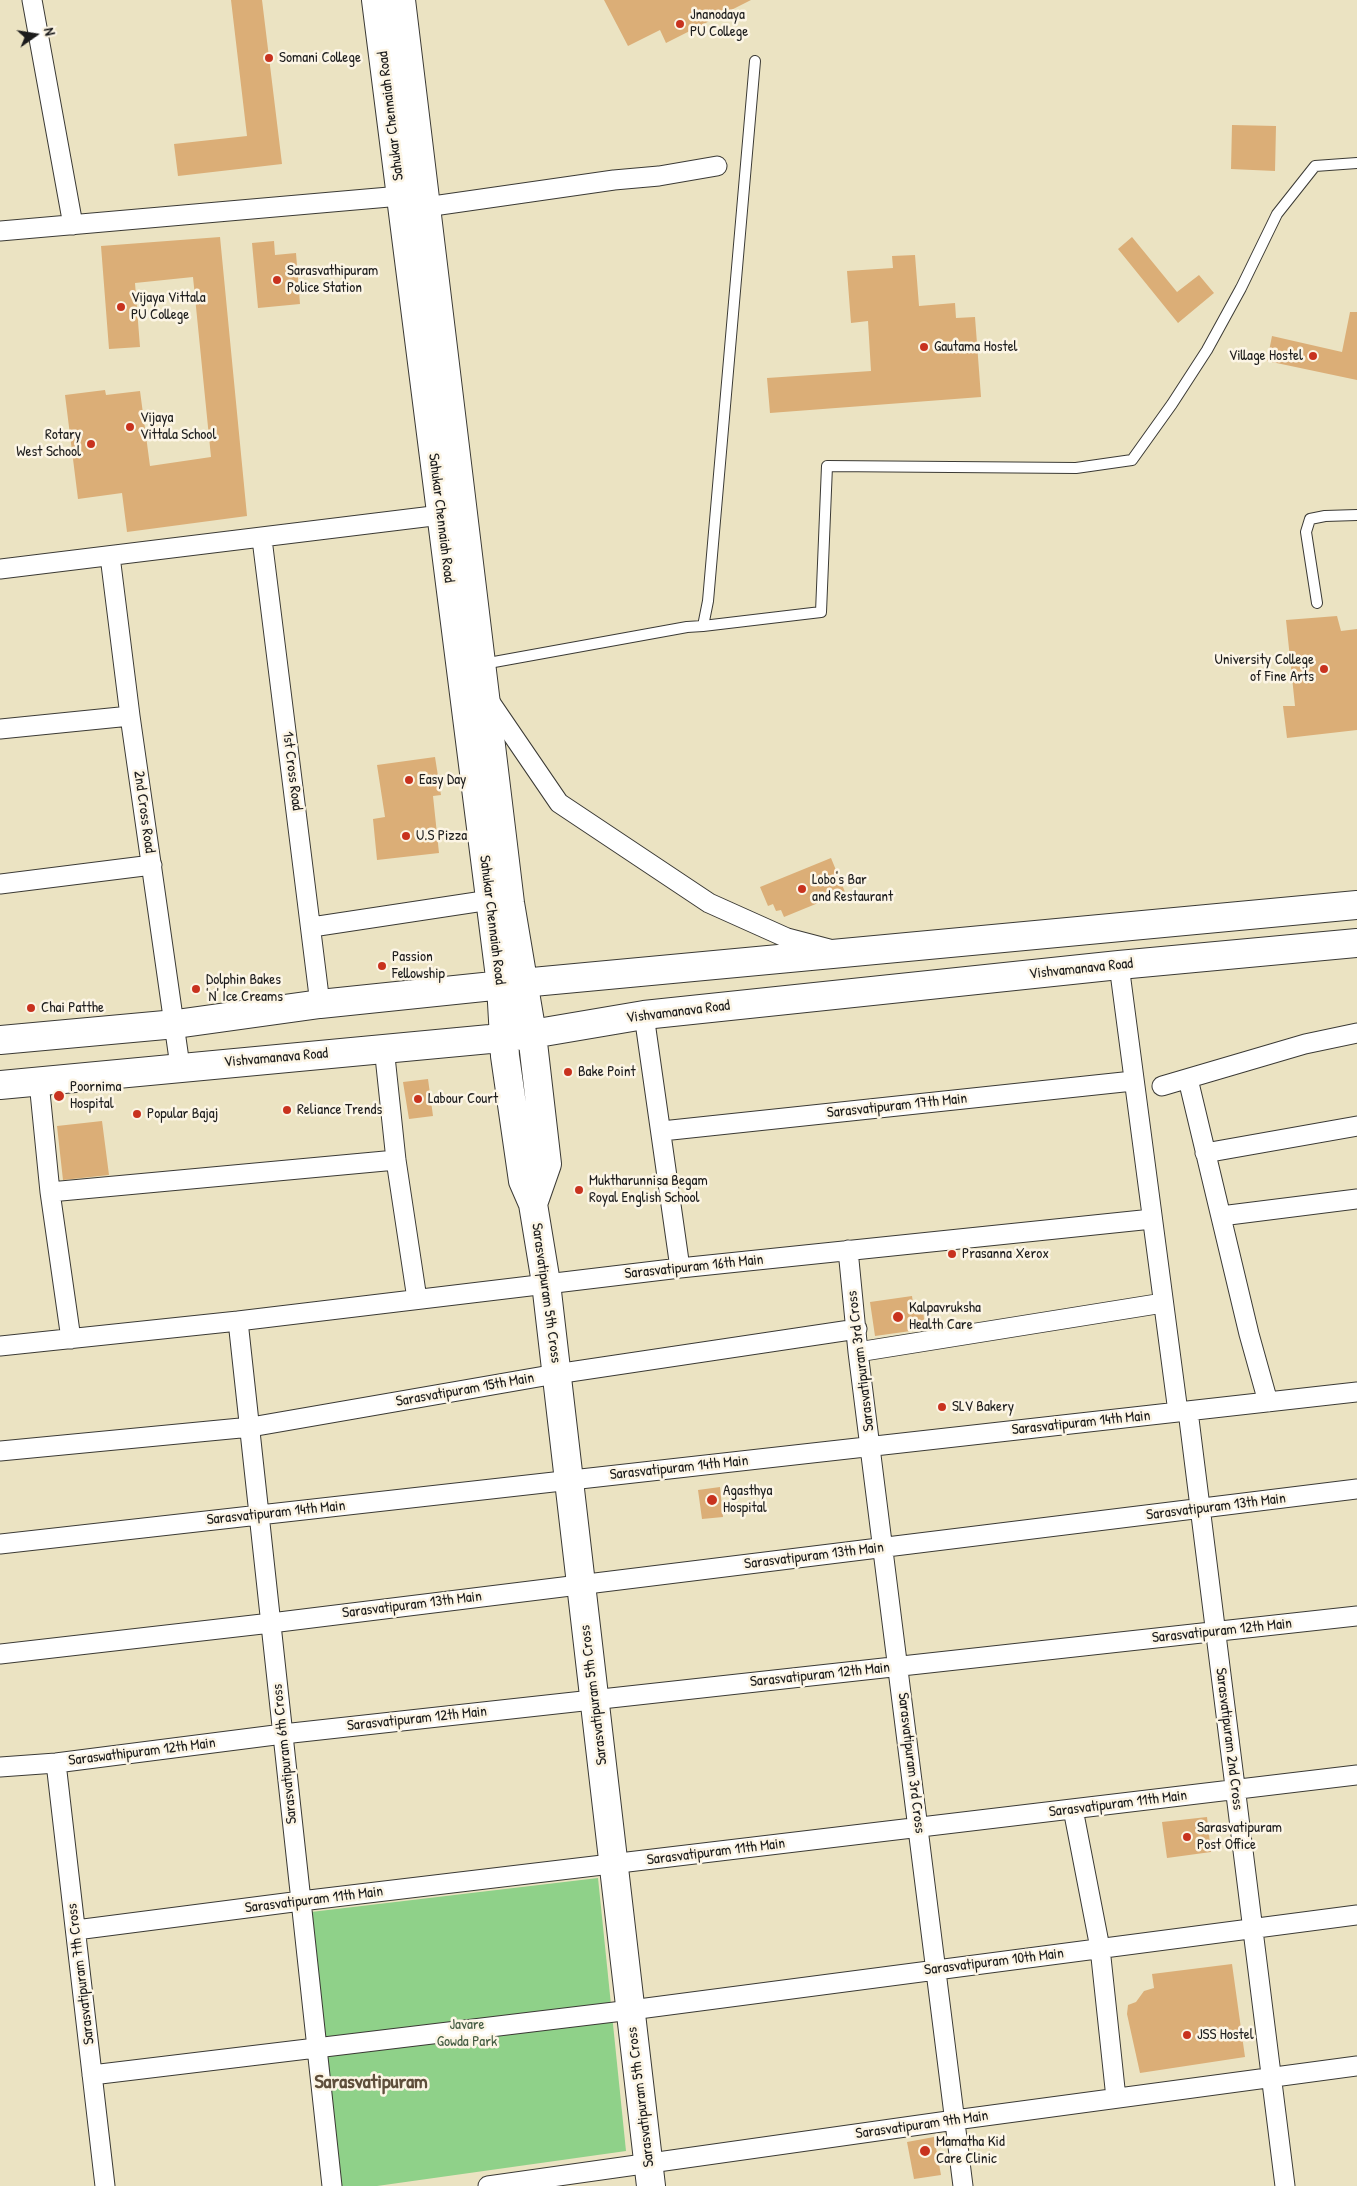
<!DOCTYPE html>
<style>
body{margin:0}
#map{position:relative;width:1357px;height:2186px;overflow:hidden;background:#ebe3c2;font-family:"Patrick Hand",sans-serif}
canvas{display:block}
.north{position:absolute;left:10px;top:10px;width:50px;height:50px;-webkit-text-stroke:4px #fcf5e5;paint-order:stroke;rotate:77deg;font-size:14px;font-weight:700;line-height:20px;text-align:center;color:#1c1c1c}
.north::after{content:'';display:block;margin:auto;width:18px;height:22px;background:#1c1c1c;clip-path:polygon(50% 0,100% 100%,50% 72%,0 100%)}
</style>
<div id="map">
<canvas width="1357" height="2186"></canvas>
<div class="north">N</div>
</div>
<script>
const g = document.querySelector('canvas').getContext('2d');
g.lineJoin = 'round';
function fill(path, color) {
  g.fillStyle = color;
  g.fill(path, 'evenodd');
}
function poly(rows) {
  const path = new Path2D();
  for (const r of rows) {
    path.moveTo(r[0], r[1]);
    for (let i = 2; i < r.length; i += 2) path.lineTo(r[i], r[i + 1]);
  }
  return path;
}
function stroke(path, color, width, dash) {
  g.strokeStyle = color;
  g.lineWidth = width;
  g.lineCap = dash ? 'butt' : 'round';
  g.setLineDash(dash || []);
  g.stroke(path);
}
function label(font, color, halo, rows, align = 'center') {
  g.font = font + ' "Patrick Hand",sans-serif';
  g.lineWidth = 5;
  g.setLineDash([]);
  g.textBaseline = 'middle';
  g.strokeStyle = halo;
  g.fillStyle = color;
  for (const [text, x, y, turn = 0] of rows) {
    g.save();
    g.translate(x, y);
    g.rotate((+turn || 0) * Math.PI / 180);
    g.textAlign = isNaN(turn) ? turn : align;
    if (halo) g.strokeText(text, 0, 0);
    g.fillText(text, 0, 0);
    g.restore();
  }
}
fill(poly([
 [598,1878,626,2151,377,2186,342,2186,311,1912]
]), '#8fd189');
fill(poly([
 [231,0,262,0,282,164,178,176,174,144,247,136],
 [604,0,751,0,666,43,660,30,628,46],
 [1232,125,1276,126,1275,171,1231,169],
 [220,237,247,516,127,532,122,493,78,499,65,395,105,390,106,395,140,391,150,466,211,457,193,277,135,283,140,347,109,349,101,246],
 [1132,237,1177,292,1199,275,1214,293,1178,323,1118,249],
 [274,241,275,255,296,253,300,304,258,308,252,243],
 [915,255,919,306,955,303,956,318,975,317,981,397,770,413,767,378,871,371,868,321,851,323,847,271,893,268,892,256],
 [1350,312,1357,312,1357,380,1267,361,1272,336,1342,352],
 [1337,616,1341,631,1357,629,1357,730,1287,738,1283,706,1295,706,1286,620],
 [435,757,441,795,433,796,439,853,377,860,373,819,385,817,377,765],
 [831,858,845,892,784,917,781,910,776,911,773,904,768,906,760,887],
 [428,1079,433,1116,409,1119,403,1082],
 [102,1121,109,1175,63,1180,57,1126],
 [912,1296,914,1310,923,1309,925,1329,875,1336,870,1302],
 [720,1487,723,1517,702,1519,698,1490],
 [1207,1817,1211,1852,1167,1858,1162,1822],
 [1232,1964,1245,2057,1140,2073,1127,2014,1128,2005,1136,2002,1144,1991,1154,1988,1152,1974],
 [934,2137,941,2175,914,2179,907,2142]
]), '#dbae77');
const lane = poly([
 [1317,603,1306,532,1310,519,1325,516,1357,515],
 [703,626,821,612,827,466,1076,468,1132,460,1172,404,1207,350,1241,288,1277,214,1315,166,1357,163],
 [483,664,687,627,703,626,708,601,755,61]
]);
const street = poly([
 [32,0,73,225],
 [426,207,614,180,659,176,717,166],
 [0,231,412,195],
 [262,539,320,1004],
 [110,556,130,716,180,1066],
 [0,569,441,515],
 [488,699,559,803,709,903,787,938,829,949],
 [0,729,130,716],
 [0,884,152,865],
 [312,927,490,900],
 [1119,965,1178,1412],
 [644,1015,680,1268],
 [384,1047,396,1160,417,1299],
 [1188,1079,1249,1334,1268,1402],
 [39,1082,50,1192,71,1339],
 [1162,1086,1305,1044,1357,1033],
 [662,1131,1133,1081],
 [1205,1153,1357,1126],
 [50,1192,396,1160],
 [1221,1216,1357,1199],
 [848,1250,858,1352,963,2186],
 [238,1321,332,2186],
 [0,1346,238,1321,680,1268,1152,1219],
 [858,1352,1163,1303],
 [1188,1411,1285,2186],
 [0,1451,251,1427,556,1374,857,1329],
 [0,1544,1357,1392],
 [0,1654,271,1623,1357,1489],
 [56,1763,105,2186],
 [0,1767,56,1763,283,1734,1357,1616],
 [1073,1809,1100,1948,1116,2098],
 [76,1930,301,1901,1357,1775],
 [92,2075,631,2010,1357,1915],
 [488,2186,955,2120,1357,2066]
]);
const secondary = poly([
 [376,0,501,985,505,1056,523,1181,533,1204,546,1283,651,2186],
 [401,0,510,903,532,1034,547,1164,533,1204],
 [0,1040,176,1024,320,1004,522,983,1357,905],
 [0,1085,490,1039,532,1034,644,1015,1119,965,1357,943]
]);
stroke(lane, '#3b3a35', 12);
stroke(street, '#3b3a35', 21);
stroke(secondary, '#3b3a35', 30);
stroke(lane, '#fff', 10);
stroke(street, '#fff', 19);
stroke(secondary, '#fff', 28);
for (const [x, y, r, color] of [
 [680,24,5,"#c8321e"],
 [269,58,5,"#c8321e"],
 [277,280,5,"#c8321e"],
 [121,307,5,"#c8321e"],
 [924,347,5,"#c8321e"],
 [1313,356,5,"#c8321e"],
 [130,427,5,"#c8321e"],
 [91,444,5,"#c8321e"],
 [1324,669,5,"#c8321e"],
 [409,780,5,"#c8321e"],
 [406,836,5,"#c8321e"],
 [802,889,5,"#c8321e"],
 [382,966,5,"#c8321e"],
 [196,989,5,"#c8321e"],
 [31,1008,5,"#c8321e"],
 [568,1072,5,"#c8321e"],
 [59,1096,6,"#c8321e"],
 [418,1099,5,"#c8321e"],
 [287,1110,5,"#c8321e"],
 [137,1114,5,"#c8321e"],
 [579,1190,5,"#c8321e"],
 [952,1254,5,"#c8321e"],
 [898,1317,6,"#c8321e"],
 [942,1407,5,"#c8321e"],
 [712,1500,6,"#c8321e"],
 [1187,1837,5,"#c8321e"],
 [1187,2035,5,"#c8321e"],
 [925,2151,6,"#c8321e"]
]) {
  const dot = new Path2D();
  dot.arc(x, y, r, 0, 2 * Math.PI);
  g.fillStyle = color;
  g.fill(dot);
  stroke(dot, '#fcf5e5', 2);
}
label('15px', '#1c1c1c', '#fcf5e5', [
 ["Jnanodaya",690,15],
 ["PU College",690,32],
 ["Somani College",279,58],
 ["Sarasvathipuram",287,271],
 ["Police Station",287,288],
 ["Vijaya Vittala",131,298],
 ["PU College",131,315],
 ["Gautama Hostel",934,347],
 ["Village Hostel",1303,356,"right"],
 ["Vijaya",140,418],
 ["Vittala School",140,435],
 ["Rotary",81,435,"right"],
 ["West School",81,452,"right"],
 ["University College",1314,660,"right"],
 ["of Fine Arts",1314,677,"right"],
 ["Easy Day",419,780],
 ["U.S Pizza",416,836],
 ["Lobo's Bar",812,880],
 ["and Restaurant",812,897],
 ["Passion",392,957],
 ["Fellowship",392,974],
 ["Dolphin Bakes",206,980],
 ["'N' Ice Creams",206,997],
 ["Chai Patthe",41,1008],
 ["Bake Point",578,1072],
 ["Poornima",70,1087],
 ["Hospital",70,1104],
 ["Labour Court",428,1099],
 ["Reliance Trends",297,1110],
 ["Popular Bajaj",147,1114],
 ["Muktharunnisa Begam",589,1181],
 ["Royal English School",589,1198],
 ["Prasanna Xerox",962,1254],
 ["Kalpavruksha",909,1308],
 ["Health Care",909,1325],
 ["SLV Bakery",952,1407],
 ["Agasthya",723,1491],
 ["Hospital",723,1508],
 ["Sarasvatipuram",1197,1828],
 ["Post Office",1197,1845],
 ["JSS Hostel",1197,2035],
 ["Mamatha Kid",936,2142],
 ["Care Clinic",936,2159]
], 'left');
label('15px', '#1c1c1c', '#fcf5e5', [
 ["Sahukar Chennaiah Road",391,116,-97],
 ["Sahukar Chennaiah Road",441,518,83],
 ["1st Cross Road",292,771,83],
 ["2nd Cross Road",144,812,82],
 ["Sahukar Chennaiah Road",492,920,83],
 ["Vishvamanava Road",1081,969,-6],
 ["Vishvamanava Road",678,1012,-7],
 ["Vishvamanava Road",276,1058,-5],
 ["Sarasvatipuram 17th Main",897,1106,-6],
 ["Sarasvatipuram 16th Main",694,1267,-6],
 ["Sarasvatipuram 5th Cross",546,1293,82],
 ["Sarasvatipuram 3rd Cross",861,1361,-97],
 ["Sarasvatipuram 15th Main",465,1390,-10],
 ["Sarasvatipuram 14th Main",1081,1423,-6],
 ["Sarasvatipuram 14th Main",679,1468,-6],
 ["Sarasvatipuram 13th Main",1216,1507,-7],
 ["Sarasvatipuram 14th Main",276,1513,-6],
 ["Sarasvatipuram 13th Main",814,1556,-7],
 ["Sarasvatipuram 13th Main",412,1605,-7],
 ["Sarasvatipuram 12th Main",1222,1631,-6],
 ["Sarasvatipuram 12th Main",820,1675,-6],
 ["Sarasvatipuram 5th Cross",594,1695,-97],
 ["Sarasvatipuram 12th Main",417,1719,-6],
 ["Sarasvatipuram 2nd Cross",1229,1739,83],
 ["Saraswathipuram 12th Main",142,1752,-7],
 ["Sarasvatipuram 6th Cross",285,1754,-96],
 ["Sarasvatipuram 3rd Cross",911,1763,83],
 ["Sarasvatipuram 11th Main",1118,1804,-7],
 ["Sarasvatipuram 11th Main",716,1852,-7],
 ["Sarasvatipuram 11th Main",314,1900,-7],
 ["Sarasvatipuram 10th Main",994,1962,-7],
 ["Sarasvatipuram 7th Cross",81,1974,-97],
 ["Sarasvatipuram 5th Cross",641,2097,-97],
 ["Sarasvatipuram 9th Main",922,2125,-8]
]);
label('15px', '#445b42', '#fcf5e5', [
 ["Javare",467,2025],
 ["Gowda Park",467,2042]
]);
label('bold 20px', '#5f4f3c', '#fcf5e5', [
 ["Sarasvatipuram",371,2083]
]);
</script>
